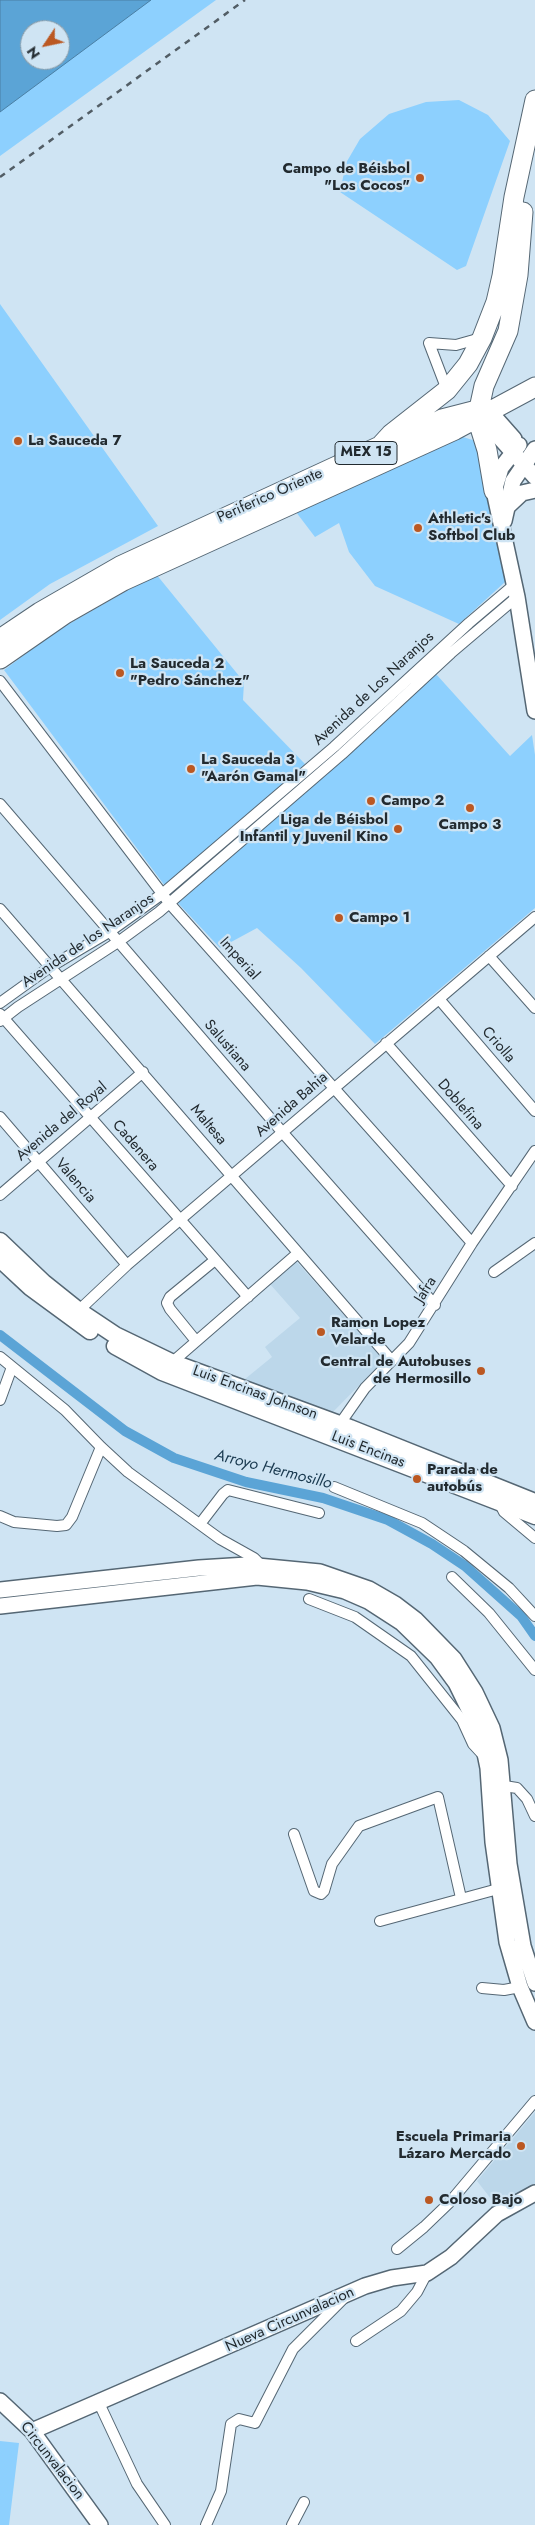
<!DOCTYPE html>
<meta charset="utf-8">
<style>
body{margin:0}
#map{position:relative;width:535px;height:2525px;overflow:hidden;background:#cfe4f3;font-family:Jost,sans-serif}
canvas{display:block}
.north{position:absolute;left:20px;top:20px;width:50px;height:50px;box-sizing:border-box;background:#cfe4f3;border:1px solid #8a9aa5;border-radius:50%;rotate:236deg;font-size:14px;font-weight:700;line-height:20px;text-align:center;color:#222a2f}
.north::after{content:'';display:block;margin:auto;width:18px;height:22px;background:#bb5822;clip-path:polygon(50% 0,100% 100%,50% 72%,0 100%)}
</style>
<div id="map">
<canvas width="535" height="2525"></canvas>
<div class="north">N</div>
</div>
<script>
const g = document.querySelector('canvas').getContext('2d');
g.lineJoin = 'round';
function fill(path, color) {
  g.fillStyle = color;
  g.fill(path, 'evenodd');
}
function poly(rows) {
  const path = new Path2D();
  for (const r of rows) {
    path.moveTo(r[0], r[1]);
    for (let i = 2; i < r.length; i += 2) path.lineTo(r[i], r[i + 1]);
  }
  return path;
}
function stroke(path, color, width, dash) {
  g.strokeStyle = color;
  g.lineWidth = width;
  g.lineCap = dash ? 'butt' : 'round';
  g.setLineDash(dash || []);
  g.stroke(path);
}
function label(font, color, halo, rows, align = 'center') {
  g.font = font + ' Jost,sans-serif';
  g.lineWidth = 4.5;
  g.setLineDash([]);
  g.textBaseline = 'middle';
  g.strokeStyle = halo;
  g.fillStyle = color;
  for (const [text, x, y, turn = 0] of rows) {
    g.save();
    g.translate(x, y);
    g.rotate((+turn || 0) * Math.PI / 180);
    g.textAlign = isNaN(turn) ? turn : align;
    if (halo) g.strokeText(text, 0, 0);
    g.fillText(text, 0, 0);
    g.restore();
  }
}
fill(poly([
 [296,1261,384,1360,331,1414,245,1379,272,1357,265,1347,300,1318,270,1284],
 [535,2112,535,2189,495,2204,477,2181]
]), '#bcd7ea');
fill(poly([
 [0,0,216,0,0,156],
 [30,30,60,30,60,60,30,60],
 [459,100,488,115,510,141,466,266,457,270,340,192,346,163,360,139,389,114,426,102],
 [0,304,158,526,50,584,0,620],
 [463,437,479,442,485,451,505,582,459,624,375,586,349,552,339,523,315,537,296,512],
 [156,574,244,682,243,700,305,764,165,886,4,670,55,632],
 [436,674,510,756,532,735,535,755,535,908,375,1044,301,968,257,928,220,948,178,903],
 [0,2441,19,2443,9,2525,0,2525]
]), '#8dd0fe');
const water = poly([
 [0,0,151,0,0,112,0,0],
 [30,30,60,30,60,60,30,60,30,30]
]);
fill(water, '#5ba4d6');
stroke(water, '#4a7fa4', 1);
stroke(poly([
 [0,1335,125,1431,174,1458,246,1482,323,1498,388,1520,432,1544,465,1566,521,1616,535,1636]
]), '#5ba4d6', 10);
const street = poly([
 [447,390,429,343,456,345,481,338],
 [0,681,170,904,472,1243],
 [0,804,283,1133,435,1305],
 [0,909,392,1361],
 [489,956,535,1008],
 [439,999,535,1111],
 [0,1003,50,967,109,932,162,894,334,747,469,623,515,584],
 [0,1014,248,1297],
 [0,1021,18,1007,118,942,159,912,342,754,451,653,517,597],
 [386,1043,512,1186],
 [0,1117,127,1265],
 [0,1195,143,1072],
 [494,1272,535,1243],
 [76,1313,127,1265,535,917],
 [196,1341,170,1309,167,1303,170,1297,215,1260],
 [0,1357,65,1410,101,1447,128,1472,220,1539,254,1558,262,1566],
 [169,1365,298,1253],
 [0,1400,12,1367],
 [337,1428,365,1388,409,1343,472,1243,535,1151],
 [334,1487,422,1523,464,1551,509,1588,535,1616],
 [499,1502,504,1512,535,1538],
 [0,1516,14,1522,57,1526,66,1525,72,1517,101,1447],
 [200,1524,223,1494,228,1490,319,1513],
 [452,1577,489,1613,535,1670],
 [309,1599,355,1617,411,1656,462,1720,473,1744,485,1757],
 [498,1785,517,1788,527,1799,535,1816],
 [294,1834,314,1891,321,1894,324,1891,332,1864,359,1826,438,1797,461,1898],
 [380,1921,498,1889],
 [482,1988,504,1990,520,1987],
 [397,2249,424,2227,449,2203,535,2101],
 [356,2341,401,2311,417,2292,427,2273],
 [98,2401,137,2484,165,2525],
 [206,2525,221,2491,231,2424,239,2419,255,2423,293,2349,343,2299],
 [292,2525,304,2502]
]);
const secondary = poly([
 [491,413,514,439],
 [477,418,500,438,535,477],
 [519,445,501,468,494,491,517,597,535,711],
 [506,508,522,493,535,490],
 [504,521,513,481,535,449],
 [0,1590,199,1568,247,1565,320,1572,369,1589,395,1604,416,1620,454,1659,475,1692,492,1728,500,1760,509,1864,523,1946,535,1983],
 [0,1606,257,1577,307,1582,345,1591,368,1601,402,1623,437,1657,456,1683,481,1734,488,1768,493,1842,507,1942,520,1987,535,2022],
 [0,2401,32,2431,100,2525],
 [32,2431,365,2286,392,2278,427,2273,451,2257,497,2214,535,2193]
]);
const primary = poly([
 [0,1241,44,1283,79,1311,115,1335,171,1362,350,1428,535,1502],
 [0,1259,30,1287,90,1331],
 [115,1346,162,1372,535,1516]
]);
const highway = poly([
 [403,438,442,419,477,410],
 [494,491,487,450,477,418,484,386,508,331,518,275,523,212],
 [0,639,40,612,120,566,380,446,391,434,447,390,468,364,482,338,496,302,502,276,514,197,535,100],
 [0,659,65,614,123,581,455,430,535,387]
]);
stroke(street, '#556774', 12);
stroke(secondary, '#556774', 18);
stroke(primary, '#556774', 19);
stroke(highway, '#556774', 21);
stroke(street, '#fff', 10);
stroke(secondary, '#fff', 15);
stroke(primary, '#fff', 16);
stroke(highway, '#fff', 19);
stroke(poly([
 [0,177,245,0]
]), '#525d65', 2.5, [6, 6]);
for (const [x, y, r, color] of [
 [420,178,5,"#bb5822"],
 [18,441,5,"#bb5822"],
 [418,528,5,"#bb5822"],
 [120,673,5,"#bb5822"],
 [191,769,5,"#bb5822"],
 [371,801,5,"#bb5822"],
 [470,808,5,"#bb5822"],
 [398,829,5,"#bb5822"],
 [339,918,5,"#bb5822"],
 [321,1332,5,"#bb5822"],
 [481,1371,5,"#bb5822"],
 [417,1479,5,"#bb5822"],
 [521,2146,5,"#bb5822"],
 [429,2200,5,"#bb5822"]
]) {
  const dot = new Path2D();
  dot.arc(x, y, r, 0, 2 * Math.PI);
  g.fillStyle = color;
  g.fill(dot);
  stroke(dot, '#cfe4f3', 2);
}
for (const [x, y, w] of [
 [366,453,62]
]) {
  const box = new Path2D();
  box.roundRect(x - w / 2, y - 11.5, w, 23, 4);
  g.fillStyle = '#cfe4f3';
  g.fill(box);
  stroke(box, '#222a2f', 1);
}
label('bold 14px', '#222a2f', null, [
 ["MEX 15",366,453]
]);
label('bold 15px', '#222a2f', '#cfe4f3', [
 ["Campo de Béisbol",410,169,"right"],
 ["\"Los Cocos\"",410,186,"right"],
 ["La Sauceda 7",28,441],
 ["Athletic's",428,519],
 ["Softbol Club",428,536],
 ["La Sauceda 2",130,664],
 ["\"Pedro Sánchez\"",130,681],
 ["La Sauceda 3",201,760],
 ["\"Aarón Gamal\"",201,777],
 ["Campo 2",381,801],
 ["Liga de Béisbol",388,820,"right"],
 ["Infantil y Juvenil Kino",388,837,"right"],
 ["Campo 3",470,825,"center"],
 ["Campo 1",349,918],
 ["Ramon Lopez",331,1323],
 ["Velarde",331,1340],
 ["Central de Autobuses",471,1362,"right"],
 ["de Hermosillo",471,1379,"right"],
 ["Parada de",427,1470],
 ["autobús",427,1487],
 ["Escuela Primaria",511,2137,"right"],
 ["Lázaro Mercado",511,2154,"right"],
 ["Coloso Bajo",439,2200]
], 'left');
label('15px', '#222a2f', '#cfe4f3', [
 ["Periferico Oriente",270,496,-24],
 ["Avenida de Los Naranjos",374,689,-43],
 ["Avenida de los Naranjos",88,941,-34],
 ["Imperial",239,959,48],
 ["Criolla",498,1045,49],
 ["Salustiana",227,1046,49],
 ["Avenida Bahia",292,1105,-41],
 ["Doblefina",460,1105,49],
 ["Avenida del Royal",62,1122,-40],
 ["Maltesa",208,1125,50],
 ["Cadenera",135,1146,49],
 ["Valencia",75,1181,49],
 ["Jafra",426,1290,-58],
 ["Luis Encinas Johnson",255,1393,20],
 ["Luis Encinas",368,1450,21],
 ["Nueva Circunvalacion",290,2320,-24],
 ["Circunvalacion",52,2461,52]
]);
label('italic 16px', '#19394f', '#cfe4f3', [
 ["Arroyo Hermosillo",273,1470,14]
]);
</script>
